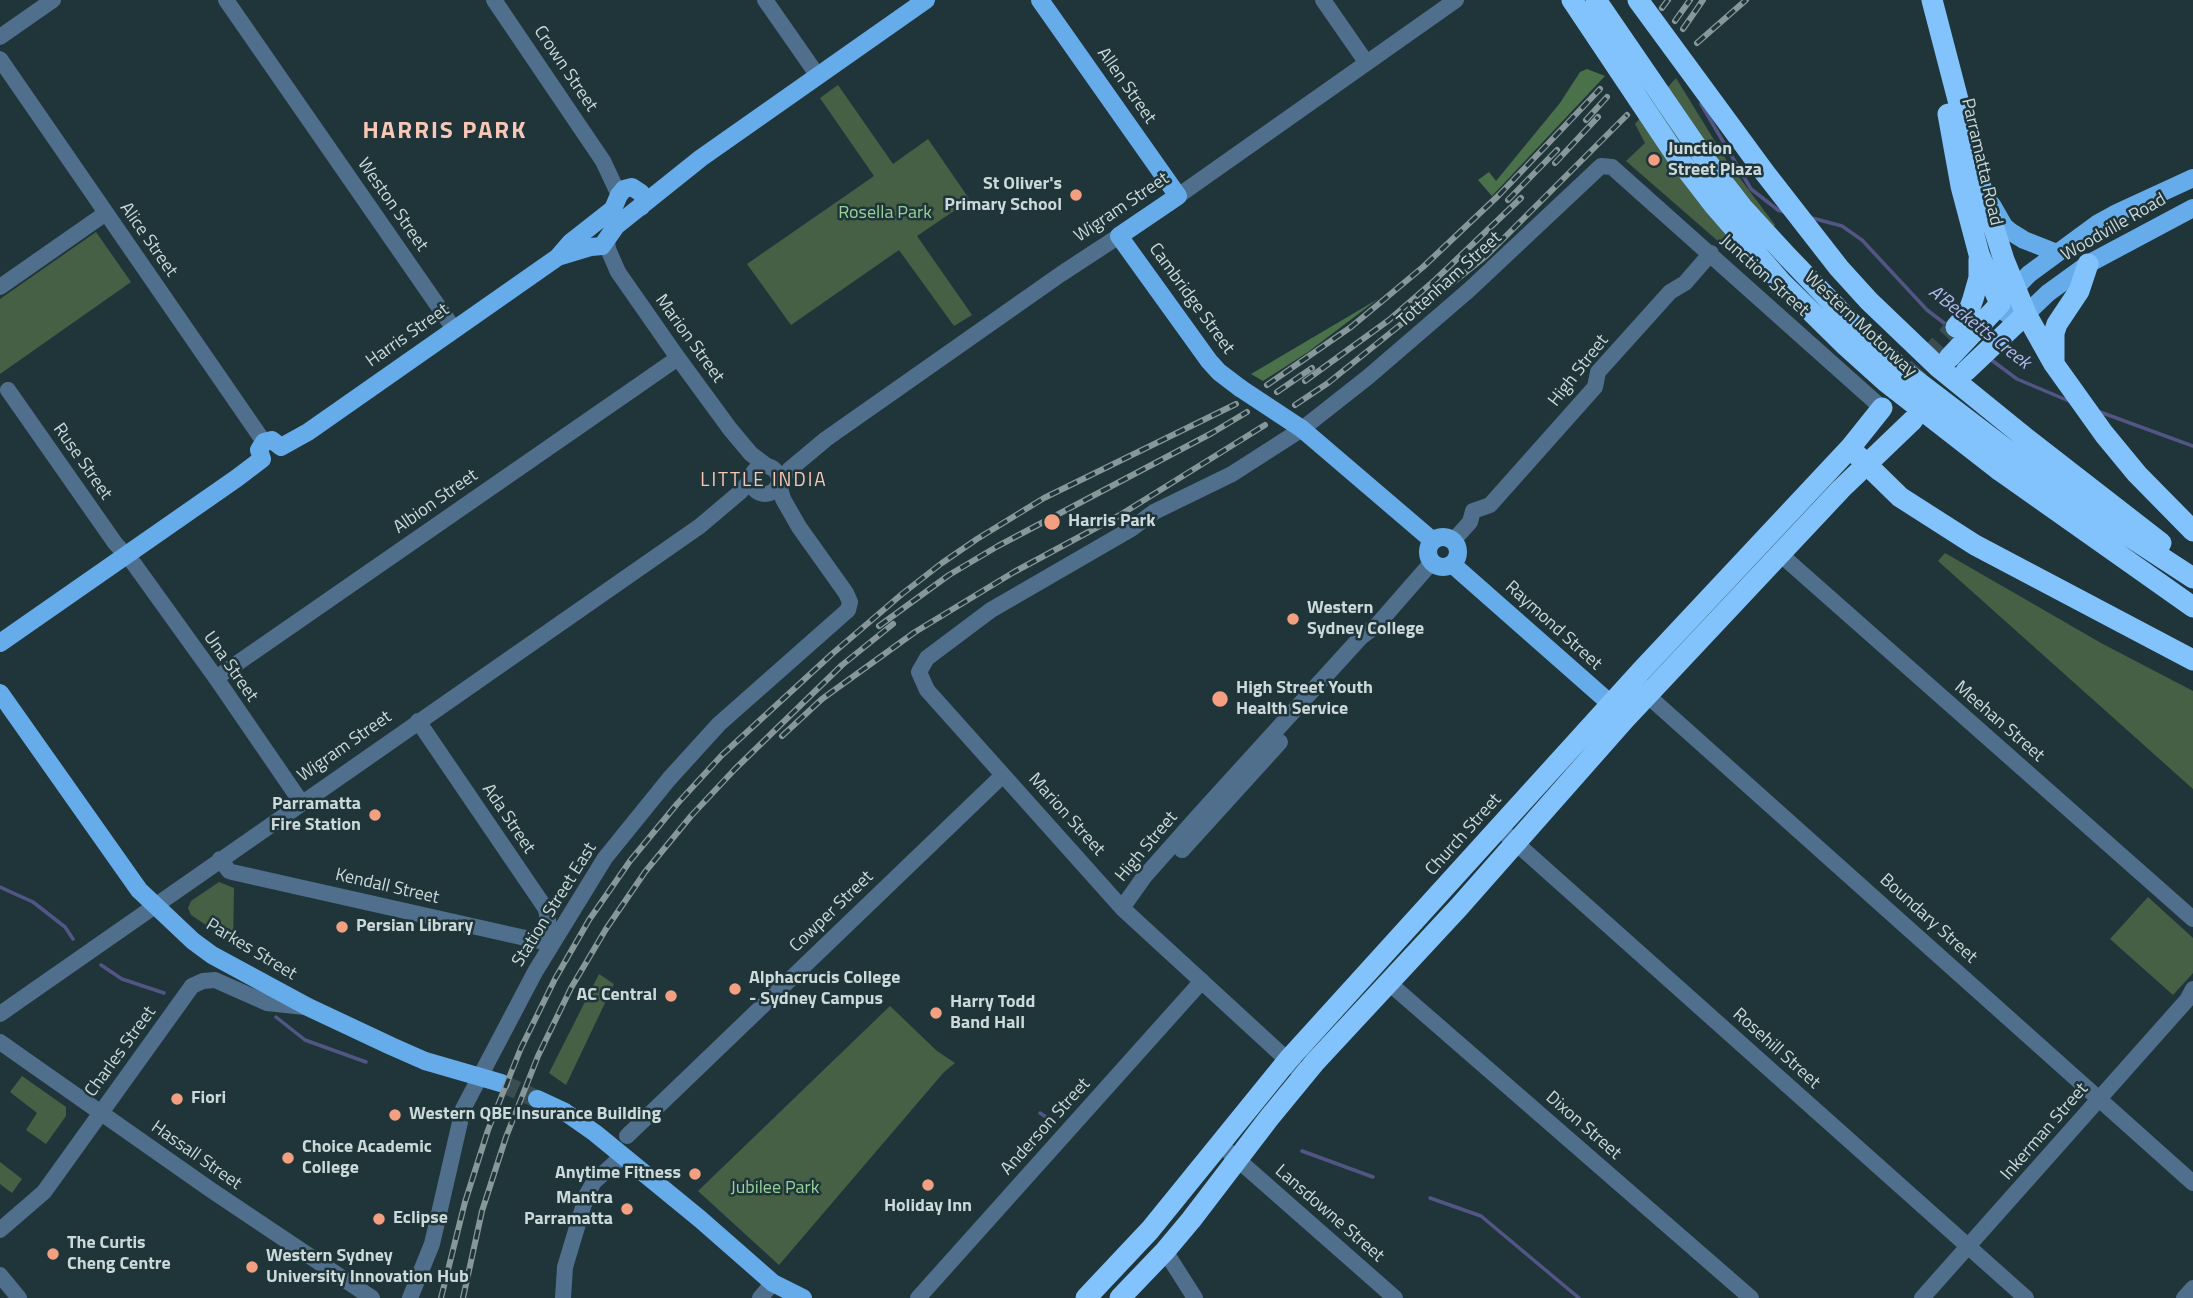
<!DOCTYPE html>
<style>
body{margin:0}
canvas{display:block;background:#203539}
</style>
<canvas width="2193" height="1298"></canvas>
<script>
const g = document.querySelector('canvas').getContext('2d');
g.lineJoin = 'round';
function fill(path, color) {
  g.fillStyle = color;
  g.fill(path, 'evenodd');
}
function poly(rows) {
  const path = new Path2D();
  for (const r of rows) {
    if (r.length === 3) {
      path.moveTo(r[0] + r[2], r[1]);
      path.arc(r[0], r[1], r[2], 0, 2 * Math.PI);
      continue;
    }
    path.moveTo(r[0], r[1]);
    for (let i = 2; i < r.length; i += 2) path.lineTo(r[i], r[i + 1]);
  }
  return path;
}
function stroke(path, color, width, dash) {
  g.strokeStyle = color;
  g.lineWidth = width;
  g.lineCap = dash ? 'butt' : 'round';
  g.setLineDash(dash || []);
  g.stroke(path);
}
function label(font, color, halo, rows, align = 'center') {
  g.font = font + ' "Titillium Web",sans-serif';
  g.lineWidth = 5;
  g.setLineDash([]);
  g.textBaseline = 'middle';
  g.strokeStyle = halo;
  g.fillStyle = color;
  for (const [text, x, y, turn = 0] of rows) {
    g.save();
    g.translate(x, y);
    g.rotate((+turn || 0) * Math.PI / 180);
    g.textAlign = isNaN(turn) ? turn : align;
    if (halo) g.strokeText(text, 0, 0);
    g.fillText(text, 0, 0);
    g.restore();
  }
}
fill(poly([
 [1676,78,1727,161,1775,225,1742,262,1626,161,1645,143,1635,124],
 [838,85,893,164,928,139,970,200,917,236,972,315,954,326,899,250,791,325,747,264,874,176,820,98],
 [96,232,131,282,0,374,0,299],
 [1945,553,2101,643,2193,691,2193,789,1938,561],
 [219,882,234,888,233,943,191,915,188,908,191,901],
 [2148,897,2193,938,2193,973,2173,995,2110,939],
 [599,974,614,984,566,1085,549,1073],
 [890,1006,937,1051,955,1063,944,1072,779,1265,698,1191],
 [22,1076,66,1107,66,1116,46,1144,26,1130,37,1113,10,1092],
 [0,1162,22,1179,12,1193,0,1184]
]), '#456044');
fill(poly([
 [1587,69,1605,76,1492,196,1478,180,1489,172,1496,181,1560,103,1580,72],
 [1378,299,1308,352,1263,381,1251,374]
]), '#4b714a');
stroke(poly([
 [1701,104,1751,189,1778,210,1784,212],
 [1812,218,1842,226,1862,240,1927,310,1948,326],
 [1990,359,2017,379,2069,401],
 [2100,412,2193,446],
 [0,887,33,902,65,927,73,939],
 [101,965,122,979,164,993],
 [276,1017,305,1040,366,1062],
 [1040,1113,1052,1121],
 [1302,1151,1373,1177],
 [1430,1198,1481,1216,1579,1298]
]), '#535584', 3.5);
stroke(poly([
 [501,1083,537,1099]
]), '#3a4e51', 18, [18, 9]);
stroke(poly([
 [1905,383,1956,327]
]), '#3a4e51', 21, [21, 10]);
stroke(poly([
 [226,0,454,329],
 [494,0,603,161,619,195],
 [765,0,818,76],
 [1323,0,1366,62],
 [0,37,53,0],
 [0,59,264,442],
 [1178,196,1456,0],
 [607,240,608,249,618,272,678,358,730,429,751,454,767,466],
 [0,287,106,213],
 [8,390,115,543,134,564,216,678,301,802],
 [765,480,14],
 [779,482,789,470,826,439,1061,274,1119,236],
 [1453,541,1470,522,1473,511,1490,505,1595,387,1598,372,1670,292,1685,283,1711,253],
 [1780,554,2193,919],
 [216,678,678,358],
 [1642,686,1647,695,2193,1183],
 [418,721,546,909,552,944],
 [1507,835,2026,1298],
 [1182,850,1280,742],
 [220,859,229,871,232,872,552,944],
 [1122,908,1144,877,1199,815,1361,637,1377,625,1432,562],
 [1389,983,1751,1298],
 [0,1014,700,526,739,493,751,480],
 [0,1042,211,1190,372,1298],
 [1295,1067,1122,908,927,690,919,672,927,658,991,610,1131,529,1154,512,1232,474,1302,429,1368,377,1469,290,1601,166,1612,167,1882,408],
 [627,1136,1003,775],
 [1229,1152,1395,1298],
 [0,1230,44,1192,192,986,203,981,215,980,267,1003,305,1007],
 [1165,1251,1195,1298],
 [0,1275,19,1298],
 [410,1298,432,1244,463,1109,535,972,605,858,669,779,719,724,848,610,850,602,846,593,799,527,783,499,779,484],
 [563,1298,565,1267,587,1194,594,1182,622,1156],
 [760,1298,773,1283],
 [918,1298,1202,981],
 [1922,1298,2187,1000,2193,989],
 [2184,1298,2193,1288]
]), '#4f6f8d', 16);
stroke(poly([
 [1040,0,1178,196,1119,236,1209,361,1219,372,1240,388],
 [1992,205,2004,226,2011,232,2024,240,2057,253],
 [558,257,591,247,602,246,616,226,701,158,926,0],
 [2026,314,2048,293,2088,264,2193,208],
 [2021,319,2014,318,2006,313,2000,304,2029,274,2097,224,2117,213,2193,178],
 [1302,429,1433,541],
 [281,447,308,432,558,257,571,242,613,209,619,195,624,189,632,187,641,193,644,200,641,207],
 [262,459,259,450,264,442,272,440,281,447],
 [1443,552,15],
 [1452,564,1612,705],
 [0,643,237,478,262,459],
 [0,693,139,890,193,941,212,955,308,1007,391,1046,425,1061,501,1083],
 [537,1099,565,1112,595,1133,700,1219,773,1283,803,1298]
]), '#67acea', 18);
stroke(poly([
 [1932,0,1980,184,2004,260,2026,314,2054,364,2104,434,2137,474,2193,531],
 [1948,114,1961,186,1979,254,2000,304,1949,358],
 [1956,327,1968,313,1973,299,1979,278,1979,259],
 [2054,362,2054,333,2057,324,2079,291,2088,264],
 [1966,371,2026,314],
 [2022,435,2161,543],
 [2011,453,2124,533,2193,578],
 [1856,454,1900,497,1975,545,2193,660],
 [1999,470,2193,607],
 [1086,1298,1150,1230,1288,1060,1641,671,1850,448,1882,408],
 [1120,1298,1165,1251,1191,1220,1269,1118,1315,1062,1459,907,1625,719,1841,489,1913,420]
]), '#82c3fe', 21);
const rail = poly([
 [1662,8,1668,0],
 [1675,21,1690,0],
 [1683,29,1703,0],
 [1697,43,1746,0],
 [1586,120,1607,97],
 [1555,163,1598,117],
 [1508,200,1557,150],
 [1305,381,1389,320,1435,280,1521,198],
 [1267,385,1351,327,1423,267,1499,195,1600,89],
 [1277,392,1312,368],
 [1295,405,1328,383,1486,256,1627,115],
 [879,626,949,575,998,546,1212,433,1247,412],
 [782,736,822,699,915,632,1014,572,1120,515,1265,425],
 [441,1298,465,1202,488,1130,521,1048,555,979,589,920,630,861,677,804,722,755,832,654,902,594,942,563,977,539,1044,498,1236,404],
 [463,1298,482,1211,506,1137,538,1056,571,988,606,929,645,872,691,816,735,769,842,665,893,624]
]);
stroke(rail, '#87979a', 6);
stroke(rail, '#203539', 3.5, [10]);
stroke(poly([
 [1240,388,1302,429]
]), '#67acea', 18);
stroke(poly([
 [1572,0,1677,157,1714,205,1781,282,1846,346,1886,382,1999,470],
 [1596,0,1707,162,1742,207,1787,256,1864,336,1905,372,2011,453],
 [1638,0,1765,173,1839,268,1869,301,1937,366,2022,435]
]), '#82c3fe', 21);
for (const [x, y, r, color] of [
 [1654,160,7,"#f2a081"],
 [1076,195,7,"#f2a081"],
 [1052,522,9,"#f2a081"],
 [1293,619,7,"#f2a081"],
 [1220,699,9,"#f2a081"],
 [375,815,7,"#f2a081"],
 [342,927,7,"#f2a081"],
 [735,989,7,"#f2a081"],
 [671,996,7,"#f2a081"],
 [936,1013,7,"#f2a081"],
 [177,1099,7,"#f2a081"],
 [395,1115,7,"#f2a081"],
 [288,1158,7,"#f2a081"],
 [695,1174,7,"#f2a081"],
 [928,1185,7,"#f2a081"],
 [627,1209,7,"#f2a081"],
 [379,1219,7,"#f2a081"],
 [53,1254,7,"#f2a081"],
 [252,1267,7,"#f2a081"]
]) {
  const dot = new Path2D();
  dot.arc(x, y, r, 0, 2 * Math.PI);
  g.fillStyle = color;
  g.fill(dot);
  stroke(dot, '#203539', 2.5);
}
label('18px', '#ccd9db', '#203539', [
 ["Crown Street",565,69,56],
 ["Allen Street",1126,86,55],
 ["Parramatta Road",1981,162,77],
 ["Weston Street",392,205,55],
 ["Wigram Street",1122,208,-34],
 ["Woodville Road",2114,228,-30],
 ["Alice Street",148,240,55],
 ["Junction Street",1764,276,42],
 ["Tottenham Street",1450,280,-42],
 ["Cambridge Street",1191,299,54],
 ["Western Motorway",1860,325,43],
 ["Harris Street",408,336,-35],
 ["Marion Street",689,339,54],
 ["High Street",1579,371,-52],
 ["Ruse Street",82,462,55],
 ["Albion Street",436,502,-35],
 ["Raymond Street",1553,626,42],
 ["Una Street",230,667,55],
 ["Meehan Street",1999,722,41],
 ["Wigram Street",345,747,-35],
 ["Marion Street",1066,815,48],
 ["Ada Street",508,819,56],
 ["Church Street",1464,835,-48],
 ["High Street",1147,847,-50],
 ["Kendall Street",387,887,13],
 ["Station Street East",555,905,-58],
 ["Cowper Street",832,912,-44],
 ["Boundary Street",1928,919,42],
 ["Parkes Street",251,950,31],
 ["Rosehill Street",1776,1049,42],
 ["Charles Street",121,1052,-54],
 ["Dixon Street",1583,1126,41],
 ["Anderson Street",1046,1127,-48],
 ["Inkerman Street",2045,1132,-49],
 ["Hassall Street",196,1156,35],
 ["Lansdowne Street",1329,1214,41]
]);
label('bold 18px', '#ccd9db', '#203539', [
 ["Junction",1668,150],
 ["Street Plaza",1668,171],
 ["St Oliver's",1062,185,"right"],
 ["Primary School",1062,206,"right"],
 ["Harris Park",1068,522],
 ["Western",1307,609],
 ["Sydney College",1307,630],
 ["High Street Youth",1236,689],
 ["Health Service",1236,710],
 ["Parramatta",361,805,"right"],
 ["Fire Station",361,826,"right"],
 ["Persian Library",356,927],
 ["Alphacrucis College",749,979],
 ["- Sydney Campus",749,1000],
 ["AC Central",657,996,"right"],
 ["Harry Todd",950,1003],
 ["Band Hall",950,1024],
 ["Fiori",191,1099],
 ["Western QBE Insurance Building",409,1115],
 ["Choice Academic",302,1148],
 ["College",302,1169],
 ["Anytime Fitness",681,1174,"right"],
 ["Mantra",613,1199,"right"],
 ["Parramatta",613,1220,"right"],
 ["Holiday Inn",928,1207,"center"],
 ["Eclipse",393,1219],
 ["The Curtis",67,1244],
 ["Cheng Centre",67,1265],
 ["Western Sydney",266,1257],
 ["University Innovation Hub",266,1278]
], 'left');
label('18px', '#97d396', '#203539', [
 ["Rosella Park",885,214],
 ["Jubilee Park",775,1189]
]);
label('italic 19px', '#b5b9f4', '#203539', [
 ["A'Becketts Creek",1979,328,38]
]);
g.letterSpacing = '2px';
label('19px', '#f8c8b6', '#203539', [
 ["LITTLE INDIA",764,481]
]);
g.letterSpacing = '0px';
g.letterSpacing = '2px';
label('bold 24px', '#f8c8b6', '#203539', [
 ["HARRIS PARK",445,132]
]);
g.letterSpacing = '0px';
</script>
